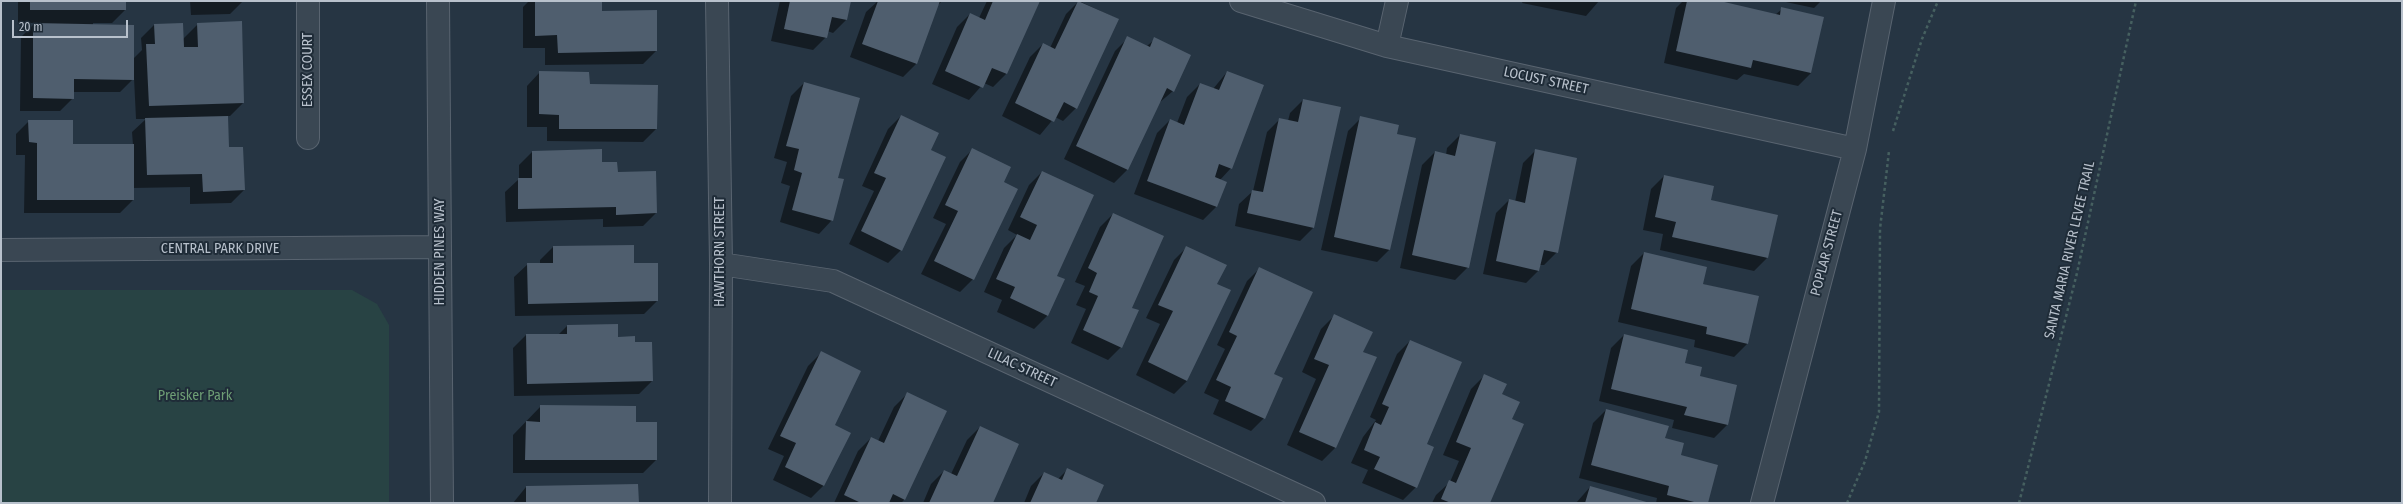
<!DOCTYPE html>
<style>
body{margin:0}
#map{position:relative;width:2403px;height:504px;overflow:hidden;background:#263543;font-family:"Fira Sans Condensed",sans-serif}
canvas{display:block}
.frame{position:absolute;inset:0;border:2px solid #b8c1cc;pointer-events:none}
.scale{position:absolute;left:12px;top:20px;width:116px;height:18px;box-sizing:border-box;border:2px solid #b8c1cc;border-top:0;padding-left:5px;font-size:12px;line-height:14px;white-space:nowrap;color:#b8c1cc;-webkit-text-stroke:3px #1f2c38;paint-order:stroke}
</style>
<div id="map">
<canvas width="2403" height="504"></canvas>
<div class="frame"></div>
<div class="scale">20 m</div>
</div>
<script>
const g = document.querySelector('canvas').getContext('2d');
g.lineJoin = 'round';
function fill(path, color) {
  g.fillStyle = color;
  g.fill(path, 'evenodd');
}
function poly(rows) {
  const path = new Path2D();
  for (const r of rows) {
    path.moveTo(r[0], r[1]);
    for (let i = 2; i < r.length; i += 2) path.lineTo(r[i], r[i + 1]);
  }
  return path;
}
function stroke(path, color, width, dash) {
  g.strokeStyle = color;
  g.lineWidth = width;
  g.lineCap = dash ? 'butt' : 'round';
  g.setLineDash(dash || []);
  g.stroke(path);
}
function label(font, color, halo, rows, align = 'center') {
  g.font = font + ' "Fira Sans Condensed",sans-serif';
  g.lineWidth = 4;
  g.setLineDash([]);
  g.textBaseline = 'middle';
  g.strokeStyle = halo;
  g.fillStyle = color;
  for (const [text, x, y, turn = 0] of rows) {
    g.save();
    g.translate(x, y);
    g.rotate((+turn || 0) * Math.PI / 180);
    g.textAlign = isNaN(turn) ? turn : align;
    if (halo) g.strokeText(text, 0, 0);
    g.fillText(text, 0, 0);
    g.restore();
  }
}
fill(poly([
 [1,290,352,290,377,304,389,325,389,503,1,503]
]), '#284344');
fill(poly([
 [18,1,125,1,125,10,112,23,93,23,93,25,133,59,142,50,141,38,154,25,182,24,183,39,198,24,243,103,230,116,227,116,228,148,242,148,244,190,231,203,190,204,190,187,133,188,133,200,120,213,24,213,25,155,16,155,16,134,29,121,72,145,133,145,132,132,146,119,136,119,134,78,120,92,73,92,73,98,60,111,20,111,21,37,35,23,18,23],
 [190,1,243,1,230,14,191,15],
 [529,1,601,1,601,12,656,51,643,64,545,65,545,48,523,48,523,7],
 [780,1,850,1,846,20,833,33,827,31,826,37,813,50,771,41],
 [878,1,942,1,937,6,916,64,903,77,850,57,866,12],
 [987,1,1038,1,1006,74,993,87,984,83,969,100,932,84,957,27,970,14,979,18],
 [1079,1,1118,19,1076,108,1063,121,1055,117,1040,135,1002,116,1030,57,1043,44,1050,48,1066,14],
 [1523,1,1599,1,1586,16,1522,3],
 [1683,1,1716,1,1775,15,1782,9,1811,73,1798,86,1744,74,1737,80,1664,63,1676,8],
 [1781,1,1821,1,1814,8],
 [1128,38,1147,46,1155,39,1173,91,1159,103,1127,170,1114,183,1064,159,1115,51],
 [540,72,589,85,656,129,643,142,547,141,547,127,527,127,527,86],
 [1227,72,1231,168,1220,180,1226,182,1216,207,1203,220,1134,194,1157,133,1170,120,1177,123,1187,97,1200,84,1213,89],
 [804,83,837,179,832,220,819,234,780,222,790,186,781,183,787,162,774,158,791,96],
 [1303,100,1340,108,1313,228,1300,241,1235,226,1239,204,1253,191,1267,132,1280,119,1288,121,1290,113],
 [901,116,929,150,901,250,888,263,849,244,874,191,862,186,888,129],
 [1361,118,1390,249,1377,262,1321,250,1348,131],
 [1460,135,1468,267,1455,280,1400,268,1422,165,1435,152,1446,155,1447,148],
 [973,149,1003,182,973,279,960,292,921,274,946,224,933,218,960,162],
 [601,150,601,163,617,173,655,172,656,213,643,226,603,227,603,219,506,222,505,192,519,179,519,165,532,152],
 [1536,150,1557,252,1544,265,1540,265,1539,270,1526,283,1483,274,1496,213,1509,200,1515,202,1523,163],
 [1042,172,1056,276,1064,280,1047,316,1034,329,997,312,1002,300,984,292,1004,248,1017,235,1008,230,1029,185],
 [1664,176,1710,201,1767,258,1754,271,1660,250,1663,234,1643,230,1651,189],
 [1113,214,1131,308,1121,347,1108,360,1071,343,1086,309,1076,305,1085,286,1075,282,1100,227],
 [633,246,633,264,657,301,644,314,515,316,514,277,528,264,540,264,540,260,553,247],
 [1187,247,1216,284,1187,381,1174,394,1136,375,1160,324,1146,318,1174,260],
 [1644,253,1702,284,1758,297,1747,344,1734,357,1694,347,1695,340,1618,322,1631,266],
 [1260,268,1273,375,1264,418,1251,431,1213,414,1219,400,1204,393,1225,349,1217,345,1247,281],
 [1334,316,1362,352,1376,358,1335,448,1322,461,1287,445,1316,379,1302,372,1321,329],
 [567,326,634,343,652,381,639,394,514,396,513,348,526,335,558,335],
 [1624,335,1683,364,1699,377,1727,425,1714,438,1672,428,1674,420,1599,401,1611,348],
 [1410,341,1425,444,1416,487,1403,500,1362,483,1368,470,1351,463,1363,437,1376,420,1370,417,1397,354],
 [821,353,824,485,811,498,773,480,784,456,768,449,808,366],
 [1484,376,1511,420,1489,503,1432,503,1436,495,1450,482,1459,461,1443,455,1471,389],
 [907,394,946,412,904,500,901,503,834,503,858,451,871,438,878,441,894,407],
 [541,406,635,423,656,460,643,473,513,473,513,435],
 [1606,410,1664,439,1680,455,1707,503,1656,503,1657,498,1579,478,1593,423],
 [980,427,991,503,923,503,931,484,944,471,951,474,967,440],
 [1067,470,1095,503,1024,503,1031,486,1044,473,1058,479],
 [526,487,638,503,513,503],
 [1590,487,1648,503,1576,503]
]), '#0007');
fill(poly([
 [30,1,126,1,126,10,30,10],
 [535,1,602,1,602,11,657,10,657,51,558,53,557,35,535,36],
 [790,1,851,1,847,20,832,17,827,38,784,29],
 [878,1,940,1,917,64,862,44],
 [993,1,1040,1,1007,74,992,68,983,88,945,71,970,13,985,20],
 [1078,1,1119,19,1077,109,1064,102,1054,122,1015,103,1043,43,1055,49],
 [1687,1,1720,1,1780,15,1781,7,1824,17,1811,73,1753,60,1751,68,1676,51],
 [242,21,244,103,149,106,146,44,155,44,154,24,183,23,184,47,198,47,197,23],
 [33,23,134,25,134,80,74,79,74,99,33,98],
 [1127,36,1150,47,1154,37,1191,55,1174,92,1167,88,1128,170,1076,146],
 [539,71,589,72,590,84,658,85,657,129,559,129,559,115,539,114],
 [1227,71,1264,85,1232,169,1219,164,1215,177,1227,182,1217,207,1147,181,1170,119,1184,125,1200,83,1219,90],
 [804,82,860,98,838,178,844,179,833,221,792,210,802,173,794,170,799,149,786,146],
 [1303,99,1341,107,1314,228,1247,213,1252,190,1263,192,1279,118,1298,122],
 [901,115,939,133,931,150,946,157,902,251,861,231,886,178,874,173],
 [228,116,229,147,243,147,245,190,203,192,202,174,147,175,145,118],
 [1360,116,1399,125,1397,134,1416,138,1390,250,1334,237],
 [28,120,73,120,73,144,134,144,134,200,37,200,37,143,29,142],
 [1460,134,1496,142,1469,268,1412,255,1435,151,1455,156],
 [972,148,1011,167,1004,182,1018,189,974,280,934,261,958,211,945,205],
 [602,149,602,162,617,162,618,172,656,171,657,213,616,215,616,207,518,209,518,178,532,178,532,151],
 [1535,149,1577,158,1558,253,1544,250,1539,271,1496,261,1509,199,1525,203],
 [1042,171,1094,195,1057,276,1065,279,1048,316,1010,298,1015,287,996,279,1017,234,1030,240,1037,225,1020,217],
 [1664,175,1714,186,1711,200,1778,215,1768,258,1672,237,1676,222,1655,217],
 [1113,213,1164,236,1132,308,1139,310,1122,348,1083,330,1098,296,1089,292,1097,273,1088,268],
 [634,245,634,263,658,263,658,301,528,304,527,263,553,263,553,246],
 [1186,246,1227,265,1217,284,1231,290,1187,381,1148,362,1173,311,1158,305],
 [1644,252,1707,267,1703,284,1759,296,1748,344,1706,334,1707,327,1631,309],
 [1259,267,1313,292,1274,374,1283,378,1265,419,1225,401,1231,387,1216,380,1237,336,1229,332],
 [1334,314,1373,332,1363,352,1377,357,1336,448,1299,432,1329,365,1314,359],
 [618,324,618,337,635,336,635,342,652,342,653,381,527,384,526,334,567,334,567,325],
 [1624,334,1688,350,1685,363,1702,367,1700,376,1737,385,1728,425,1684,415,1687,407,1611,389],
 [1410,340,1462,362,1427,444,1434,447,1417,488,1374,469,1380,457,1364,450,1375,422,1381,425,1389,407,1382,404],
 [821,351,861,371,835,425,851,433,824,486,785,467,796,443,780,436],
 [1484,374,1507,384,1502,394,1520,402,1512,419,1524,424,1490,503,1451,503,1441,499,1449,480,1456,483,1471,448,1456,442],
 [907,392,947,411,905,500,893,494,889,503,861,503,844,495,871,437,884,443],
 [540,405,636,406,636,422,657,422,657,460,525,460,526,421,540,422],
 [1606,409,1669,426,1665,438,1684,443,1681,455,1718,465,1708,503,1698,503,1667,495,1669,486,1591,465],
 [980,426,1019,444,993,503,929,503,944,470,957,476],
 [1067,468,1104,485,1096,503,1030,503,1044,472,1062,480],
 [638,484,639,503,526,503,526,486],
 [1590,486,1650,503,1585,503]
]), '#4f5e6e');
const street = poly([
 [308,1,308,138],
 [438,1,442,503],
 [717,1,721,264,720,503],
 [1241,1,1387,46,1855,149],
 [1387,46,1397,1],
 [1,250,440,247],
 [721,264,833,281,1314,503],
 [1762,503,1855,149,1884,1]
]);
stroke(street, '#596470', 24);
stroke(poly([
 [1893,131,1922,39,1938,1],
 [1847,503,1865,461,1879,412,1880,229,1889,151],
 [2019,503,2077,273,2136,1]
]), '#466060', 2.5, [3, 3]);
stroke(street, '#3a4753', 22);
label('14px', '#b8c1cc', '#1f2c38', [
 ["ESSEX COURT",308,70,-90],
 ["LOCUST STREET",1546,81,12],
 ["CENTRAL PARK DRIVE",220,249],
 ["SANTA MARIA RIVER LEVEE TRAIL",2070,250,-77],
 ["HIDDEN PINES WAY",440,252,-90],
 ["HAWTHORN STREET",720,252,-90],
 ["POPLAR STREET",1827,253,-75],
 ["LILAC STREET",1022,368,25]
]);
label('14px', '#6e9e75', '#1f2c38', [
 ["Preisker Park",195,396]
]);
</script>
